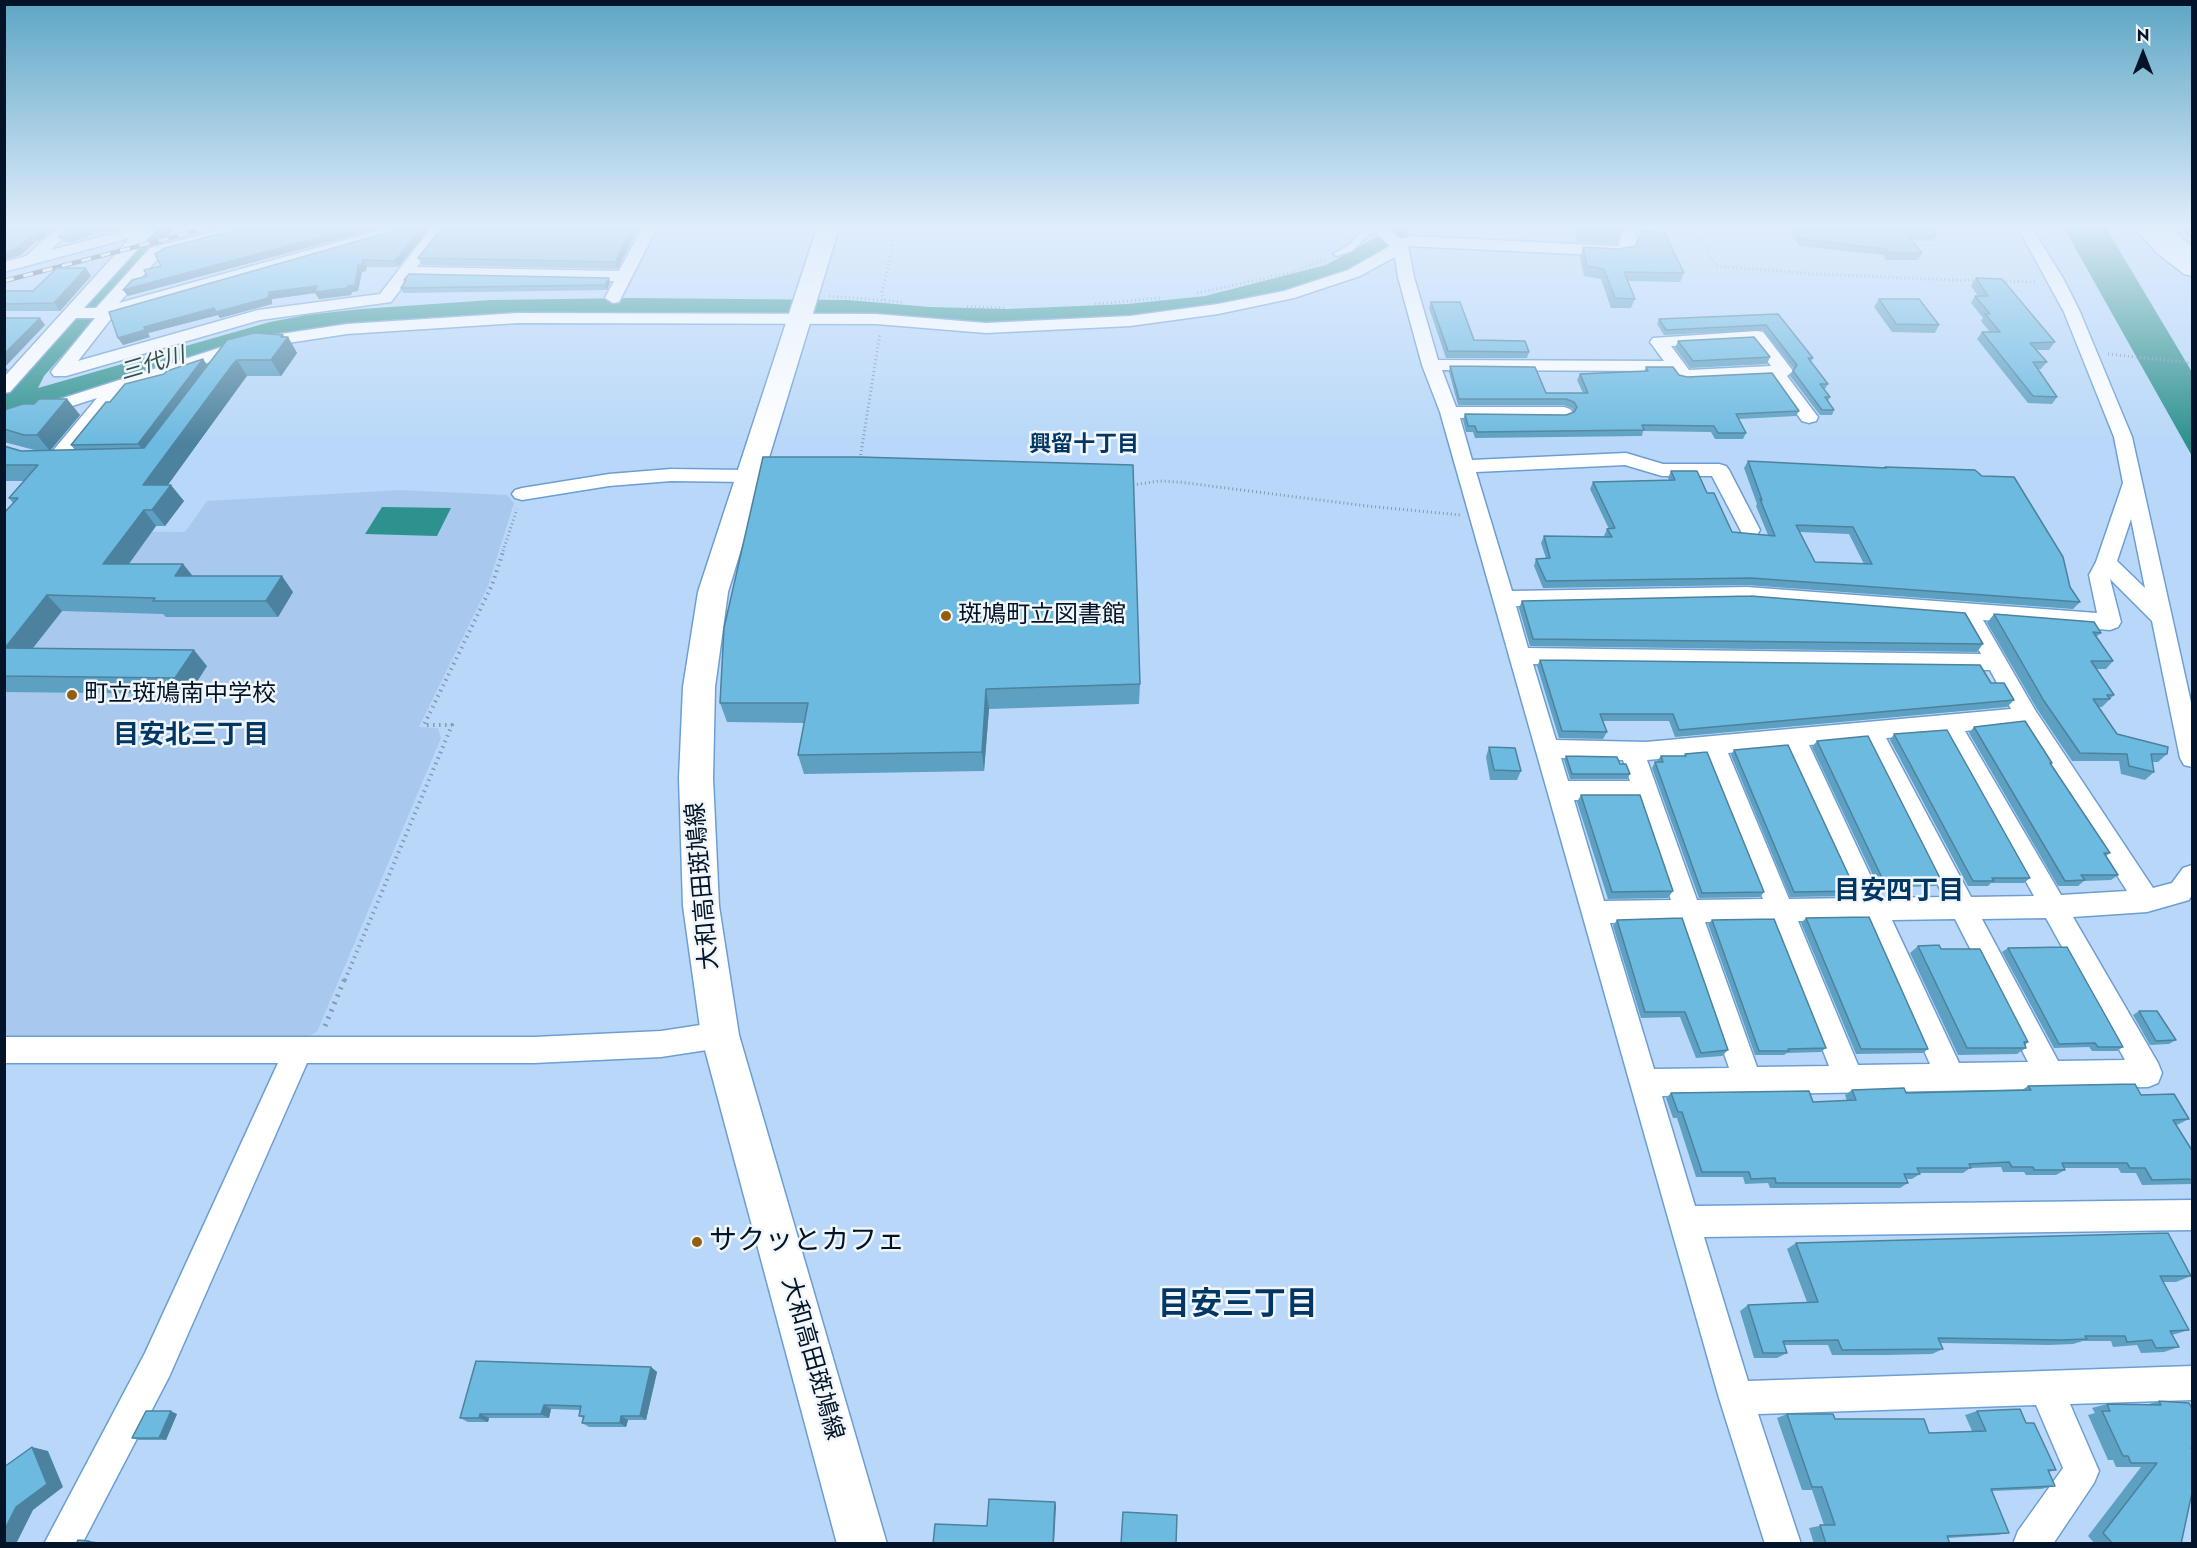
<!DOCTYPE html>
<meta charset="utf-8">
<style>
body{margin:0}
#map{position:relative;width:2197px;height:1548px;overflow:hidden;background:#b9d8f9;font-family:Jost,sans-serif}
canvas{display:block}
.frame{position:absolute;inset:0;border:6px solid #031428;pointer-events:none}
.north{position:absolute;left:2113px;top:24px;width:60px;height:60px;-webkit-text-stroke:4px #f1f6fb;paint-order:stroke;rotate:0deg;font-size:16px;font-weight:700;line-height:24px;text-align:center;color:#031428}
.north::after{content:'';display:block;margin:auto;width:21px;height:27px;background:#031428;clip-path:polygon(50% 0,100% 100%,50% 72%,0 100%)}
</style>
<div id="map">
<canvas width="2197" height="1548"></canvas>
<div class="frame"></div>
<div class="north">N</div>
</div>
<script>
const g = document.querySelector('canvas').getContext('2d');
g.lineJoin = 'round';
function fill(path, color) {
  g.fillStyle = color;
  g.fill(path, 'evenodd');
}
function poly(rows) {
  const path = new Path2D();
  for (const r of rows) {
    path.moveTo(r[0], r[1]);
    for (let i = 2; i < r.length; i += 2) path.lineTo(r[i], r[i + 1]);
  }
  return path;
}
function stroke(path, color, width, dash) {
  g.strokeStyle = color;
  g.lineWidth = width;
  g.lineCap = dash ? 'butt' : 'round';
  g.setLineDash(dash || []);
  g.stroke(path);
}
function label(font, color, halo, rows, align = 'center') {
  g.font = font + ' Jost,"Noto Sans JP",sans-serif';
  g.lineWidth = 5;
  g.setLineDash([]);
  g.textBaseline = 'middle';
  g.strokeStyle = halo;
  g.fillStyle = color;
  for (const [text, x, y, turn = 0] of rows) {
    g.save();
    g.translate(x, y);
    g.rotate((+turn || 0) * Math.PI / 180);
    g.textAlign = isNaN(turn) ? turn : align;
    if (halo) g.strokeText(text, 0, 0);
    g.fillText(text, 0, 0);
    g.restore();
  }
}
fill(poly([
 [401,490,507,495,514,503,488,586,419,727,438,728,441,738,317,1032,303,1039,5,1037,5,530,185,532,207,501]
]), '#a8c9ed');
fill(poly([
 [2064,228,2106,228,2192,372,2192,456],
 [382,507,451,508,437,536,365,534]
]), '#2d918d');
fill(poly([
 [147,228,175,228,44,376,38,388,270,322,306,315,361,309,491,300,633,298,848,300,930,307,1007,309,1127,304,1205,296,1326,265,1380,235,1383,228,1410,228,1402,245,1346,277,1311,288,1205,314,1127,322,1007,327,930,325,848,318,633,316,491,318,361,327,275,339,4,417,4,393,19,366,147,228]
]), '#2d918d');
const lane = poly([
 [1374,228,1381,229,1370,234,1352,251,1337,256,1333,254,1346,247,1364,230,1374,228]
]);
const street = poly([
 [57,228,73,228,51,250,135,228,157,228,84,308,96,308,150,248,227,228,251,228,248,231,162,254,119,303,388,228,412,228,409,231,114,315,78,361,258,310,380,294,431,228,447,228,417,267,619,271,642,228,657,228,619,302,613,303,605,298,614,281,410,277,391,302,260,320,66,376,54,376,51,372,54,368,95,318,76,318,10,392,4,393,4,377,130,238,4,272,4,262,26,256,57,228],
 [1370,228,1386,228,1401,239,1411,236,1615,246,1619,246,1621,238,1618,228,1632,228,1637,238,1634,250,1632,253,1615,256,1408,246,1414,277,1438,360,1664,361,1650,342,1653,338,1757,331,1763,332,1790,367,1793,371,1787,376,1818,417,1816,421,1809,423,1802,421,1770,377,1684,381,1678,380,1672,371,1442,370,1456,407,1564,407,1570,409,1573,413,1570,417,1564,419,1460,418,1472,460,1626,453,1663,464,1719,464,1726,466,1729,470,1760,530,1757,535,1750,537,1743,535,1712,476,1662,476,1625,465,1476,472,1512,591,1747,587,2097,613,2089,575,2096,562,2123,483,2114,437,2064,312,2018,228,2032,228,2063,278,2080,312,2132,437,2192,707,2192,767,2184,765,2180,758,2152,621,2110,579,2121,622,2118,627,2110,630,1983,620,2035,710,2153,888,2172,883,2183,868,2192,865,2192,895,2189,900,2147,912,2073,917,2158,1063,2162,1073,2158,1083,2148,1087,1662,1096,1695,1206,2192,1200,2192,1230,1704,1237,1748,1381,2192,1366,2192,1400,2070,1404,2099,1471,2094,1483,2053,1544,2013,1544,2018,1531,2063,1468,2036,1405,1758,1414,1801,1544,1765,1544,1719,1398,1440,412,1422,365,1398,277,1395,257,1360,276,1294,298,1218,314,1130,326,986,333,876,324,518,323,347,334,255,348,123,389,63,463,49,463,46,459,97,398,4,428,4,417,247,339,347,324,518,313,876,314,986,323,1130,316,1218,304,1284,291,1348,270,1390,246,1370,228],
 [1752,341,1771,366,1689,370,1671,346,1752,341],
 [2131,519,2145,588,2117,561,2131,519],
 [1747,601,1961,618,1981,654,1528,648,1516,606,1747,601],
 [1533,664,1990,670,2011,709,1646,742,1556,740,1533,664],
 [2021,725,2127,891,2061,895,1965,731,2021,725],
 [1943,733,2034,896,1971,897,1886,738,1943,733],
 [1864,740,1944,897,1881,898,1809,745,1864,740],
 [1786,747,1855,898,1789,899,1728,753,1786,747],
 [1705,755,1763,899,1697,900,1647,760,1705,755],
 [1561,758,1623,760,1630,781,1568,781,1561,758],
 [1574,800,1637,800,1671,900,1604,901,1574,800],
 [2046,918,2125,1060,2058,1061,1982,919,2046,918],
 [1955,919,2028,1062,1959,1063,1892,920,1955,919],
 [1865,920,1930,1064,1858,1065,1798,921,1865,920],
 [1772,921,1829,1066,1757,1067,1705,922,1772,921],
 [1679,922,1729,1068,1654,1069,1610,923,1679,922],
 [2155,228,2171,228,2192,247,2192,260,2186,258,2155,228],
 [671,469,748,470,755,472,758,476,755,480,748,482,671,481,609,486,522,500,515,498,512,494,515,490,522,488,609,474,671,469],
 [720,1022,730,1026,734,1035,730,1044,720,1048,661,1057,534,1063,307,1063,169,1377,82,1544,44,1544,145,1353,278,1063,4,1063,4,1037,534,1037,661,1031,720,1022]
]);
const secondary = poly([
 [2135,228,2157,228,2192,259,2192,276,2184,274,2157,253,2135,228]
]);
const primary = poly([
 [817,228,839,228,728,592,715,687,713,778,719,906,739,1035,887,1544,837,1544,701,1035,683,906,679,778,683,687,698,592,817,228]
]);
stroke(lane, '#6d9ed3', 3);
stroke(street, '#6d9ed3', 3);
stroke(secondary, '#6d9ed3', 3);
stroke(primary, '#6d9ed3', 3);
stroke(poly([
 [1689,228,1699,236,1716,266,1815,274,1979,281],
 [1998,281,2036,282],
 [1197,293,1290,273,1326,259],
 [829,296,902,302],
 [884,300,882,292,891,253,893,228],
 [1095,304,1160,298],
 [967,307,1004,308],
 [2108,354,2192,363],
 [860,459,880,333],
 [1133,485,1159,481,1179,482,1367,506,1460,515],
 [503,551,517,509]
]), '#809ab7', 3, [1, 3]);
stroke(poly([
 [345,980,452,725,424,725,492,585,504,549]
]), '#809ab7', 4, [1.5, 4.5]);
stroke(poly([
 [325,1026,345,978]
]), '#809ab7', 5, [2, 6]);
fill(lane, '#fff');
fill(street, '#fff');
fill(secondary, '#fff');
fill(primary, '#fff');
const rail = poly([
 [4,281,208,228]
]);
stroke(rail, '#364b63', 4.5);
stroke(rail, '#f1f6fb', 3, [10]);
fill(poly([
 [4,228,55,228,38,242,35,242,21,255],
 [67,228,129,228,112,232,93,232,86,238,71,242,62,242,58,237],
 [404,228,398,267,367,267,366,271,362,272,358,291,352,292,351,295,319,299,315,293,272,299,272,304,220,318,218,315,148,333,150,337,123,345,118,338],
 [442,228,638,228,618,269,422,265,418,258],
 [1574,228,1621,228,1620,235,1617,244,1577,242],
 [1786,228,1932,228,1937,235,1933,241,1911,240,1922,253,1918,260,1886,260,1883,255,1799,246],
 [2177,228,2193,228,2193,239],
 [1583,247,1684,273,1680,282,1628,281,1635,299,1631,308,1611,308,1601,279,1584,276,1580,257],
 [91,276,60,311,4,311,4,291,33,291],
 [609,278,610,283,607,290,403,293,401,288,405,282,404,280],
 [1976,278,2055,342,2049,350,2037,350,2047,362,2041,369,2038,369,2057,397,2052,404,2028,403,1977,339,1982,332,1990,332,1981,321,1983,318,1971,303,1975,296,1978,296,1971,286],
 [1879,299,1939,325,1935,333,1892,332,1874,307],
 [1431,302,1474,340,1529,352,1527,358,1446,358,1429,308],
 [1778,314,1813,358,1811,362,1828,384,1825,389,1824,389,1830,397,1828,401,1834,410,1832,415,1820,415,1790,376,1794,369,1763,330,1664,335,1657,324,1659,319],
 [288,337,297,353,281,376,247,376,243,380,168,485,184,501,165,526,156,526,129,564,183,564,192,576,293,592,278,617,166,617,163,614,62,611,33,648,207,666,189,694,4,692,4,513,13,503,9,498,24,481,4,481,4,446,21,451,38,451,4,442,4,410,34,404,67,399,80,415,50,450,75,450,71,445,110,402,164,374,203,359,207,365,157,431,227,340],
 [1678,341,1770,357,1767,364,1690,368,1675,348],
 [1450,366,1546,393,1583,393,1577,380,1580,374,1644,372,1646,367,1679,375,1799,411,1796,416,1739,419,1746,433,1743,439,1715,439,1711,432,1643,431,1642,436,1475,438,1473,432,1466,432,1463,420,1465,414,1566,415,1574,412,1572,408,1564,405,1458,405,1449,372],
 [1748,461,1884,468,1885,467,2070,587,2080,602,2073,609,1747,585,1543,588,1534,566,1536,559,1546,558,1541,543,1544,536,1605,537,1604,536,1607,529,1609,529,1590,489,1593,482,1669,480,1668,478,1671,471,1707,493,1732,532,1768,535,1756,506,1757,504,1744,468],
 [1799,532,1849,534,1864,564,1815,562],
 [1522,601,1983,644,1977,652,1530,646,1519,608],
 [1994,614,2101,633,2096,637,2113,661,2106,669,2096,669,2114,695,2102,707,2099,707,2117,734,2167,754,2158,762,2152,762,2154,772,2145,780,2121,774,2119,761,2072,761,2037,709,1987,623],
 [724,628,1140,684,1139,704,989,709,984,771,804,774,798,755,805,723,727,722,720,703],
 [1540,660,1991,683,2014,700,2007,707,1675,737,1669,721,1603,721,1607,732,1603,739,1559,738,1537,666],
 [1974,727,2052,763,2051,765,2110,853,2106,856,2118,875,2111,880,2084,881,2078,886,2058,886,1969,733],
 [1894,734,2030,878,2024,883,1991,883,1988,886,1968,886,1890,740],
 [1817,741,1941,880,1936,886,1879,888,1812,747],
 [1489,747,1521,771,1517,780,1490,780,1486,757],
 [1734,750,1856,891,1851,896,1790,897,1731,755],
 [1685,754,1764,892,1760,897,1699,898,1652,768,1655,762,1658,762,1657,761,1661,756,1684,756],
 [1566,756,1620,764,1630,774,1627,779,1570,779,1564,760],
 [1581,795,1673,891,1668,898,1608,899,1577,802],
 [1806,918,1928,1049,1923,1053,1856,1054,1801,923],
 [1617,920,1728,1050,1722,1056,1696,1058,1680,1017,1641,1018,1613,926],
 [1712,920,1826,1048,1821,1052,1787,1053,1784,1055,1755,1055,1708,924],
 [1918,946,1941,949,2028,1042,2025,1045,2026,1048,2017,1054,1958,1055,1910,953],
 [2008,948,2123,1047,2117,1051,2092,1051,2089,1047,2054,1048,2002,952],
 [2139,1011,2176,1040,2169,1044,2150,1045,2133,1015],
 [2028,1086,2141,1095,2189,1119,2179,1124,2176,1125,2193,1152,2193,1184,2142,1185,2136,1173,2121,1173,2118,1168,2064,1168,2065,1170,2056,1175,2026,1175,2024,1172,2003,1172,2001,1167,1970,1168,1963,1173,1919,1173,1920,1174,1912,1179,1906,1179,1908,1183,1900,1188,1770,1188,1768,1183,1745,1184,1743,1177,1696,1177,1677,1118,1673,1118,1666,1098,1671,1093,1813,1102,1847,1101,1845,1095,1852,1090,1906,1093,2022,1090],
 [1796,1243,2191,1276,2176,1282,2163,1282,2189,1330,2172,1335,2179,1347,2164,1352,2141,1353,2137,1345,2113,1347,2111,1341,2083,1341,2073,1344,2049,1345,1941,1343,1943,1349,1932,1354,1886,1355,1832,1355,1828,1345,1784,1345,1787,1353,1777,1358,1754,1358,1740,1311,1748,1305,1807,1302,1787,1249],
 [651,1367,657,1372,646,1420,628,1420,626,1427,589,1427,582,1423,583,1418,579,1416,580,1410,551,1409,549,1418,489,1418,488,1422,468,1422,460,1418],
 [2159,1401,2193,1410,2193,1488,2181,1544,2095,1544,2088,1536,2141,1467,2116,1467,2113,1460,2108,1460,2088,1415,2095,1413,2092,1408,2107,1404,2146,1405],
 [1977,1411,2026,1423,2056,1470,2049,1472,2055,1486,2041,1489,1992,1491,2009,1533,1996,1535,1948,1538,1950,1544,1814,1544,1809,1528,1824,1525,1812,1490,1802,1490,1777,1418,1787,1414,1835,1419,1929,1433,1972,1431,1965,1415],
 [177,1414,166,1440,139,1440,132,1438]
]), '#5da0c1');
fill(poly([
 [44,228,55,228,38,242,34,237],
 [88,228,90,228,93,232,86,238,71,242,67,237],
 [110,228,129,228,112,232],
 [354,228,381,228,128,296,123,290],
 [421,228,430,228,398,267,395,261],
 [633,228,638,228,618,269,615,262],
 [30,237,35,242,21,255,4,260,4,253],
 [363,260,367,267,366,271,362,272,358,291,352,292,351,295,319,299,315,293,272,299,272,304,220,318,218,315,148,333,150,337,123,345,118,338,144,327,269,292,317,286,348,286,358,265],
 [86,268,91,276,60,311,54,303],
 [609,278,610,283,607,290,605,285],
 [40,318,45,325,5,367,8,370,4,373,4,354],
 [283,335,286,340,288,337,297,353,281,376,271,360],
 [203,359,207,365,143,450,138,444],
 [237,360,247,376,156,501,143,485],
 [67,399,80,415,50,451,37,435],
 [171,485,184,501,165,526,152,510],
 [144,510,156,526,117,580,103,564],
 [183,564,196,580,175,576],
 [282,576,293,592,278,617,266,601],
 [47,595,62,611,21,663,5,648],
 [194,650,207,666,189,694,175,678],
 [986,689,989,709,984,771,982,752],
 [651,1367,657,1372,646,1420,640,1416],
 [544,1405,551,1409,549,1418,541,1414],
 [171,1411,177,1414,166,1440,159,1438],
 [480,1414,489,1418,488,1422,479,1418],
 [621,1416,628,1420,626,1427,620,1423],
 [32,1447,48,1451,63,1487,33,1510,16,1544,4,1544,4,1531],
 [1055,1502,1056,1506,1054,1544,1053,1544],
 [89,1541,97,1542,96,1544,88,1544]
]), '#4c829d');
const building = poly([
 [4,228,44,228,34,237,30,237,16,249,4,253,4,228],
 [67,228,88,228,82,233,67,237,58,237,67,228],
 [242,228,354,228,123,290,132,280,147,276,144,270,161,266,155,254,165,248,242,228],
 [404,228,421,228,395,261,363,260,362,265,358,265,355,285,348,286,347,288,315,292,317,286,269,292,268,298,216,312,214,308,144,327,145,330,118,338,109,312,404,228],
 [442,228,633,228,615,262,418,258,442,228],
 [1578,228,1621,228,1622,230,1620,235,1580,234,1578,228],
 [1794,228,1932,228,1937,235,1906,233,1922,253,1890,253,1886,249,1802,239,1794,228],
 [1642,231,1664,232,1684,273,1624,272,1635,299,1615,298,1604,269,1587,266,1583,247,1618,249,1636,246,1642,231],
 [57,268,86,268,54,303,4,304,4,291,33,291,57,268],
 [409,274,609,278,605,285,401,288,406,280,404,280,409,274],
 [1976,278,2002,279,2055,342,2030,343,2047,362,2033,362,2057,397,2033,396,1982,332,2000,332,1985,314,1990,314,1975,296,1988,296,1976,278],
 [1879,299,1919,299,1939,325,1896,324,1879,299],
 [1431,302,1460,302,1474,340,1525,341,1529,352,1448,351,1431,302],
 [1778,314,1813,358,1808,358,1828,384,1820,384,1830,397,1825,397,1834,410,1822,410,1793,371,1797,365,1766,325,1666,330,1659,319,1778,314],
 [4,318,40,318,4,354,4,318],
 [254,333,283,335,281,337,288,337,271,360,237,360,233,364,143,485,171,485,152,510,144,510,103,564,183,564,175,576,282,576,266,601,153,601,155,598,47,595,5,648,194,650,175,678,4,676,4,513,18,498,9,498,38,465,4,465,4,446,21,451,144,448,227,340,254,333],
 [1754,337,1770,357,1693,361,1678,341,1754,337],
 [203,359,138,444,71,445,106,402,110,402,125,384,164,374,167,371,203,359],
 [1450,366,1535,367,1546,393,1588,393,1580,374,1648,371,1646,367,1673,367,1679,375,1687,377,1772,373,1799,411,1736,414,1746,433,1718,433,1714,426,1642,425,1644,430,1477,432,1475,426,1468,426,1465,414,1566,415,1574,412,1577,407,1574,402,1566,399,1459,399,1450,366],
 [39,399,67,399,37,435,24,435,4,429,4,410,23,404,34,404,39,399],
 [763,457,860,457,1133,465,1140,684,986,689,982,752,798,755,808,703,720,703,724,628,763,457],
 [1748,461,1886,468,1885,467,1975,470,1982,476,2014,477,2063,557,2070,587,2080,602,1751,578,1546,581,1536,559,1550,558,1544,536,1612,537,1607,529,1615,528,1593,482,1675,480,1671,471,1697,471,1707,493,1714,493,1732,532,1775,536,1760,499,1762,500,1748,461],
 [1796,525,1853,527,1872,564,1815,562,1796,525],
 [1751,596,1965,613,1983,644,1533,639,1522,601,1751,596],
 [1994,614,2094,622,2101,633,2093,632,2113,661,2091,661,2114,695,2107,695,2110,699,2093,699,2117,734,2168,747,2167,754,2151,754,2154,772,2129,766,2127,754,2080,753,2044,701,1994,614],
 [1540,660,1980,665,1991,683,2004,683,2014,700,1679,730,1673,714,1600,714,1607,732,1562,731,1540,660],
 [2025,721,2052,763,2050,763,2110,853,2104,853,2118,875,2081,875,2085,880,2065,881,1974,727,2025,721],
 [1947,730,2030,878,1992,878,1994,881,1973,881,1894,734,1947,730],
 [1868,736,1941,880,1884,882,1817,741,1868,736],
 [1788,745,1856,891,1794,892,1734,750,1788,745],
 [1489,747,1515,748,1521,771,1494,770,1489,747],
 [1707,752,1764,892,1702,893,1655,762,1663,762,1661,756,1686,756,1685,754,1707,752],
 [1566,756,1617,757,1620,764,1626,764,1630,774,1572,774,1566,756],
 [1581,795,1640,795,1673,891,1612,892,1581,795],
 [1869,917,1928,1049,1861,1049,1806,918,1869,917],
 [1682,918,1728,1050,1701,1053,1685,1012,1645,1012,1617,920,1682,918],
 [1774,919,1826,1048,1788,1049,1789,1051,1759,1051,1712,920,1774,919],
 [1939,945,1941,949,1980,949,2028,1042,2024,1042,2026,1048,1967,1048,1918,946,1939,945],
 [2067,947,2123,1047,2098,1047,2095,1043,2059,1044,2008,948,2067,947],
 [2139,1011,2157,1011,2176,1040,2156,1041,2139,1011],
 [2135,1084,2141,1095,2174,1094,2189,1119,2173,1120,2193,1152,2193,1179,2152,1180,2145,1168,2130,1168,2127,1163,2062,1163,2065,1170,2034,1170,2033,1167,2012,1167,2009,1162,1969,1164,1971,1168,1917,1168,1920,1174,1904,1174,1908,1183,1776,1183,1775,1178,1751,1179,1749,1172,1702,1172,1682,1112,1678,1112,1671,1093,1809,1091,1813,1102,1856,1100,1852,1090,1904,1088,1906,1093,2031,1090,2028,1086,2135,1084],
 [2168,1233,2191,1276,2160,1276,2189,1330,2170,1331,2179,1347,2156,1348,2152,1340,2127,1342,2125,1336,2085,1336,2087,1339,2062,1340,1938,1338,1943,1349,1842,1350,1838,1340,1783,1341,1787,1353,1763,1353,1748,1305,1818,1302,1796,1243,2168,1233],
 [476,1361,651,1367,640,1416,621,1416,620,1423,582,1423,584,1416,579,1416,581,1406,544,1405,541,1414,480,1414,479,1418,460,1418,476,1361],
 [2159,1401,2189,1403,2193,1410,2193,1448,2191,1448,2193,1451,2193,1488,2181,1544,2113,1544,2103,1533,2157,1463,2131,1463,2128,1456,2123,1456,2102,1411,2110,1411,2107,1404,2161,1405,2159,1401],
 [2020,1409,2026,1423,2034,1423,2056,1470,2048,1470,2055,1486,1991,1489,2009,1533,1947,1536,1950,1544,1826,1544,1820,1525,1835,1525,1822,1487,1812,1487,1787,1414,1833,1414,1835,1419,1924,1419,1929,1433,1986,1431,1977,1411,2020,1409],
 [146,1411,171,1411,159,1438,132,1438,146,1411],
 [32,1447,47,1484,16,1507,4,1531,4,1467,32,1447],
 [989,1499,1055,1502,1053,1544,933,1544,935,1524,987,1526,989,1499],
 [1123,1512,1177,1515,1176,1544,1121,1544,1123,1512],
 [78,1540,89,1541,88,1544,76,1544,78,1540]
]);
fill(building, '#6cbae0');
stroke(building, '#4c829d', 1.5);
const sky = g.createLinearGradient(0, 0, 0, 444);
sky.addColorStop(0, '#5da6c4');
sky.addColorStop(0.51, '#e0edfc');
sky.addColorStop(1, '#e0edfc00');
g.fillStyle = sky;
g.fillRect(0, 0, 2197, 444);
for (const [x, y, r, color] of [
 [946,616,6,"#925f11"],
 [72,695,6,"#925f11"],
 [697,1242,6,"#925f11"]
]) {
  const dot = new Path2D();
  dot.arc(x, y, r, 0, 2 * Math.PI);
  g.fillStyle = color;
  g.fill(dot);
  stroke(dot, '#f1f6fb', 2);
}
label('italic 22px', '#31504e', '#f1f6fb', [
 ["三代川",153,365,-16]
]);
label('bold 22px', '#023764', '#f1f6fb', [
 ["興留十丁目",1084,446]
]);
label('24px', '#031428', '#f1f6fb', [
 ["斑鳩町立図書館",958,616],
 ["町立斑鳩南中学校",84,695]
], 'left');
label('24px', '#031428', '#f1f6fb', [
 ["大和高田斑鳩線",704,886,-95],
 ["大和高田斑鳩線",811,1359,74]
]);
label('bold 26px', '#023764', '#f1f6fb', [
 ["目安北三丁目",191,737],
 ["目安四丁目",1899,893]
]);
label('28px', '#031428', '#f1f6fb', [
 ["サクッとカフェ",709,1242]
], 'left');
label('bold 32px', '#023764', '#f1f6fb', [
 ["目安三丁目",1238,1306]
]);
</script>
